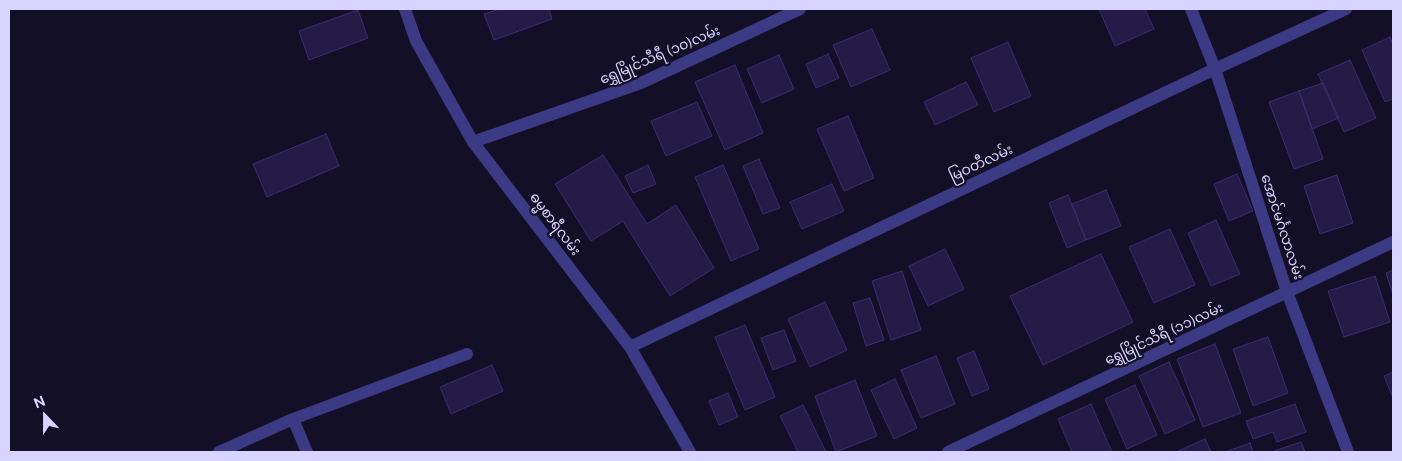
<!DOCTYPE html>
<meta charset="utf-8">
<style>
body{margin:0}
#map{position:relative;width:1402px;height:461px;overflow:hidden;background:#130f26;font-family:"Public Sans",sans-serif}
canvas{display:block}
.frame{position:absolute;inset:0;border:10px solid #d9d4ff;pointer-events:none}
.north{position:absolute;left:20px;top:391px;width:50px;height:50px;-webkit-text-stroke:4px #130f26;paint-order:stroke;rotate:338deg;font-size:14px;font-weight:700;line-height:20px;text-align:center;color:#d9d4ff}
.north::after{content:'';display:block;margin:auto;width:18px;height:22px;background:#d9d4ff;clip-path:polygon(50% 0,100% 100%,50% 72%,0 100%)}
</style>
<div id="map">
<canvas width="1402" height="461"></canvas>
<div class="frame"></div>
<div class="north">N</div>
</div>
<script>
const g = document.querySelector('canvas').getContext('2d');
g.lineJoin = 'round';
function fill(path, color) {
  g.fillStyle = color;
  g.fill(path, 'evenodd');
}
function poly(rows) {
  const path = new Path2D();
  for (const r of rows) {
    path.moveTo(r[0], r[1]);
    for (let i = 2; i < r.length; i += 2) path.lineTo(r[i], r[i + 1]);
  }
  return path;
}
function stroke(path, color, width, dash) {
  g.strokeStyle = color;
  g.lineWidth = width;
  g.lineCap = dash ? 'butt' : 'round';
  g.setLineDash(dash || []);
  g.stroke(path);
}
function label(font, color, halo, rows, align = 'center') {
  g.font = font + ' "Public Sans","Noto Sans Myanmar",sans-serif';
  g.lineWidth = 4.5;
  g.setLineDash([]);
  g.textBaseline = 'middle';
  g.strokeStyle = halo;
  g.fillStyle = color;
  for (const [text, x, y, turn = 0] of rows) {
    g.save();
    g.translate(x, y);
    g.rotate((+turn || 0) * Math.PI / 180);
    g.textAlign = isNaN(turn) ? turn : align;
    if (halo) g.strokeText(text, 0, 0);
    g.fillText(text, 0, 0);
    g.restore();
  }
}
const building = poly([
 [500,9,549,9,552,19,494,40,484,14,500,9],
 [1099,9,1145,9,1154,29,1115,46,1099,9],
 [358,10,368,38,309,60,299,31,358,10],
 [872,29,890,70,851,87,833,45,872,29],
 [1390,37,1393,45,1393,99,1385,102,1362,50,1390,37],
 [1008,42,1031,96,994,112,971,58,1008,42],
 [828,54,839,78,816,88,806,64,828,54],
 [779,55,794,89,762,103,747,69,779,55],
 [1350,60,1376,118,1344,132,1318,74,1350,60],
 [735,65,763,133,725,150,695,82,735,65],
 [966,82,978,105,935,125,924,102,966,82],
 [1323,83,1339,118,1312,129,1299,91,1323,83],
 [1299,91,1323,159,1294,169,1269,102,1299,91],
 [697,102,712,136,666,156,651,121,697,102],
 [848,116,874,178,844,191,817,129,848,116],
 [326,134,339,166,267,197,253,164,326,134],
 [603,155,647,224,676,205,714,268,670,296,623,221,591,241,555,184,603,155],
 [759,159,780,208,763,214,743,166,759,159],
 [648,165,656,184,633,193,625,176,648,165],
 [723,165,759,249,731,261,695,177,723,165],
 [1237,174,1253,211,1229,221,1214,184,1237,174],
 [1337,175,1353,223,1320,234,1304,186,1337,175],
 [832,184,844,211,802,229,790,202,832,184],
 [1106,190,1121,226,1086,240,1072,204,1106,190],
 [1068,195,1086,240,1067,248,1049,203,1068,195],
 [1216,220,1240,274,1211,286,1188,233,1216,220],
 [1170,229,1195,285,1154,303,1129,247,1170,229],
 [945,249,964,289,928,306,909,266,945,249],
 [1101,254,1133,322,1043,365,1010,296,1101,254],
 [1393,270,1393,295,1386,273,1393,270],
 [902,271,921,330,891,340,872,281,902,271],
 [1375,276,1390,322,1344,337,1328,291,1375,276],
 [870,298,884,340,866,346,853,303,870,298],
 [825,302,847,350,810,367,788,319,825,302],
 [745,325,775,397,745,410,715,337,745,325],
 [784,330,796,361,773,370,761,338,784,330],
 [1268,337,1288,393,1253,406,1233,349,1268,337],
 [1215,344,1241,413,1203,427,1177,359,1215,344],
 [974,351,989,389,972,396,957,358,974,351],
 [936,356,955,404,921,418,901,370,936,356],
 [1169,362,1195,420,1165,434,1139,376,1169,362],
 [492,365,503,391,451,414,440,387,492,365],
 [1393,372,1393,398,1384,376,1393,372],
 [895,379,917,428,894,439,871,390,895,379],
 [855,380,877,436,836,452,815,396,855,380],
 [1135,385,1157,435,1127,449,1105,399,1135,385],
 [728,393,738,417,719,425,709,401,728,393],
 [1091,404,1112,452,1072,452,1058,419,1091,404],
 [1295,404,1306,432,1277,442,1273,432,1253,439,1246,421,1295,404],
 [803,405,826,452,798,452,780,416,803,405],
 [1205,439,1211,452,1176,452,1205,439],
 [1301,442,1305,452,1271,452,1301,442],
 [1250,443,1253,452,1225,452,1250,443]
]);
fill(building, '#241b47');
stroke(building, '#3b2d73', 1);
stroke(poly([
 [405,9,416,41,473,142,630,347,690,452],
 [1191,9,1215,69,1287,292,1348,452],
 [473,142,641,83,800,9],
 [630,347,1215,69,1346,9],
 [293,419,307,452],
 [219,452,293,419,467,354],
 [948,452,1393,242]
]), '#3d3a85', 12);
label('14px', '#d9d4ff', '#130f26', [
 ["ရွှေမြိုင်သီရီ (၁၀)လမ်း",660,55,-23],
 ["မြဝတီလမ်း",981,163,-25],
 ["ဓမ္မစာရီလမ်း",555,224,53],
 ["အောင်မင်္ဂလာလမ်း",1282,227,72],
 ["ရွှေမြိုင်သီရီ (၁၁)လမ်း",1164,334,-25]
]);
</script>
